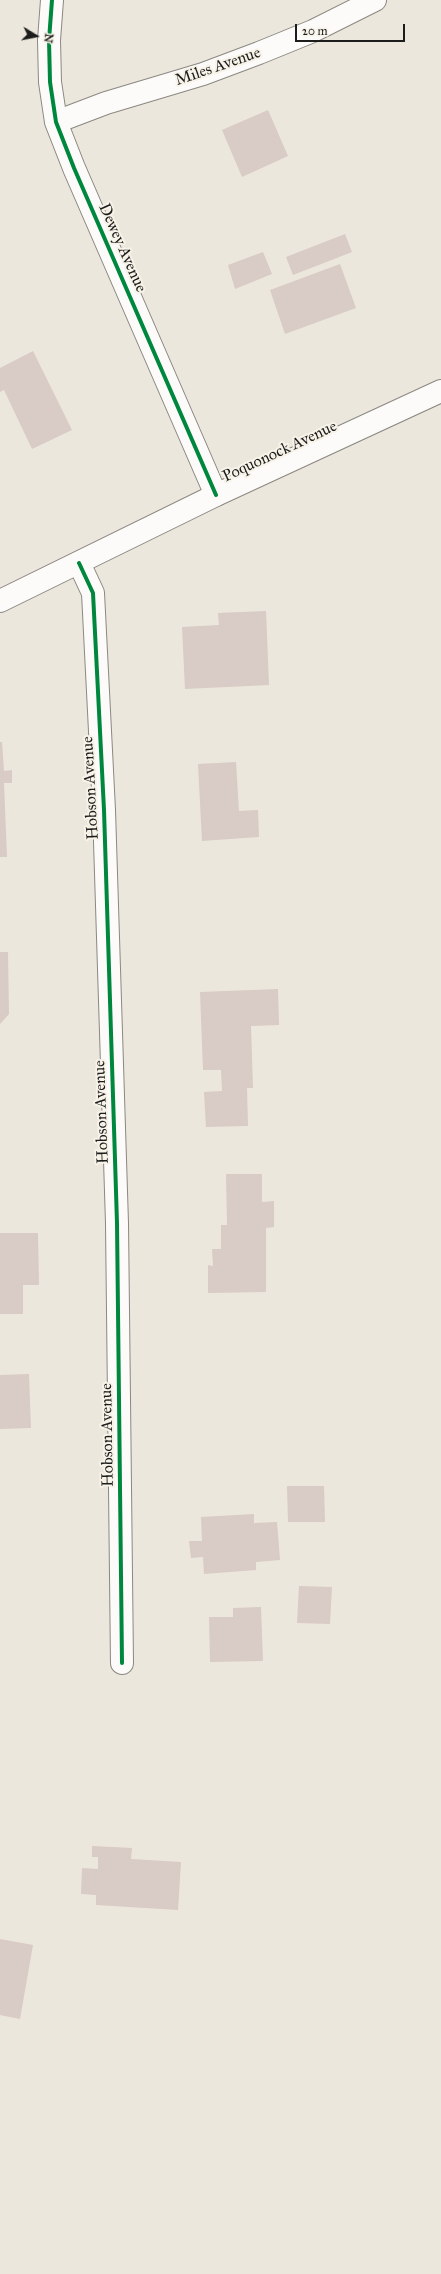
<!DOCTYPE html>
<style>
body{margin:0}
#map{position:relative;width:441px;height:2274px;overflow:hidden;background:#ece7dc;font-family:"IM FELL Great Primer",serif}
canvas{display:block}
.north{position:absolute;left:16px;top:16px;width:40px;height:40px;-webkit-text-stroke:3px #f7f3e8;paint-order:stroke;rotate:100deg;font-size:11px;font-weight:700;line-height:16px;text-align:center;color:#1c1c1c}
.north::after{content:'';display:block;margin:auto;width:14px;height:18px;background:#1c1c1c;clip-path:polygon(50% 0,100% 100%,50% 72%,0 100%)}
.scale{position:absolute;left:295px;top:24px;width:110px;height:18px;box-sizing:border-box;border:2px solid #1c1c1c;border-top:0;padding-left:5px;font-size:12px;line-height:14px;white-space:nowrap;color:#1c1c1c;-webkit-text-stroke:3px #f7f3e8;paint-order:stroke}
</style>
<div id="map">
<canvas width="441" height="2274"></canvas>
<div class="north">N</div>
<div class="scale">20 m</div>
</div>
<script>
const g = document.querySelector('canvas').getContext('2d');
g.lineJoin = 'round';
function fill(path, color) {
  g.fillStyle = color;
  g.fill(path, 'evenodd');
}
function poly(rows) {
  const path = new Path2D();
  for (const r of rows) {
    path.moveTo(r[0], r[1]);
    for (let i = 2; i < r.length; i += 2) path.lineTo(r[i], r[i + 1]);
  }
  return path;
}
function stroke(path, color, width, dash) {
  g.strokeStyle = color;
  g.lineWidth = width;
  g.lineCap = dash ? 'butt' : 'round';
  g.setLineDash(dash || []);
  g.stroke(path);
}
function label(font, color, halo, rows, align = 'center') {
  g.font = font + ' "IM FELL Great Primer",serif';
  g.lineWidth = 4;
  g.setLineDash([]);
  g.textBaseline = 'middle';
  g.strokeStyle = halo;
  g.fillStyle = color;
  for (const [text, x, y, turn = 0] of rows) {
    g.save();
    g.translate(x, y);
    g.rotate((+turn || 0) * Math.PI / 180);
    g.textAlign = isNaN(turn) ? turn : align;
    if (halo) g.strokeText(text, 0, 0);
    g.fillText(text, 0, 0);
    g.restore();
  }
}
fill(poly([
 [268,110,288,156,242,177,222,130],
 [345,234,352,252,293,275,286,257],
 [263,252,272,274,235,289,228,265],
 [340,264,356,308,285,334,270,290],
 [33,351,72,430,32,449,4,390,0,392,0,368],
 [266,611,269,685,185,689,182,627,219,625,218,613],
 [0,742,2,742,4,771,12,770,12,783,4,783,7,857,0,857],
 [236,762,239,811,258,810,259,837,202,841,198,764],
 [0,952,8,952,9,1014,0,1024],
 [278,989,279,1025,251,1026,253,1088,247,1088,248,1126,206,1127,204,1092,222,1091,221,1070,203,1070,200,992],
 [226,1174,262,1174,262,1202,274,1201,274,1227,266,1228,266,1292,208,1293,208,1265,213,1266,212,1249,221,1249,221,1225,227,1225],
 [0,1233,38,1233,39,1285,23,1285,23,1314,0,1314],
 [29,1374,31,1428,0,1429,0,1375],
 [287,1486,324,1486,325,1522,288,1522],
 [254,1514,254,1523,277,1522,280,1560,256,1562,256,1570,204,1574,203,1557,191,1558,189,1541,202,1541,201,1517],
 [299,1586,332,1587,330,1624,297,1623],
 [261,1607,263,1661,210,1662,209,1617,233,1617,233,1608],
 [92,1846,132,1848,131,1859,181,1862,178,1910,96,1905,96,1895,81,1894,82,1868,98,1869,98,1857,92,1857],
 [0,1939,33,1945,20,2019,0,2015]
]), '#d9cbc5');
const street = poly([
 [52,0,49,40,50,82,56,122,74,168,216,495],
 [56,122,106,103,203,74,259,53,313,31,375,0],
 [79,563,93,593,104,810,117,1223,122,1663]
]);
const primary = poly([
 [0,601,216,495,441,391]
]);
stroke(street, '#8b8882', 24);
stroke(primary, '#8b8882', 24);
stroke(street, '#fcfbfa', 22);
stroke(primary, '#fcfbfa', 22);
stroke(poly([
 [52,0,49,40,50,82,56,122,74,168,216,495],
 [79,563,93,593,104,810,117,1223,122,1663]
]), '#00873e', 4);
label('16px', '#1c1c1c', '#f7f3e8', [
 ["Miles Avenue",218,67,-19],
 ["Dewey Avenue",122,248,66],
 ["Poquonock Avenue",280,452,-25],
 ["Hobson Avenue",91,788,-93],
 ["Hobson Avenue",102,1112,-92],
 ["Hobson Avenue",108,1435,-91]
]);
</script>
